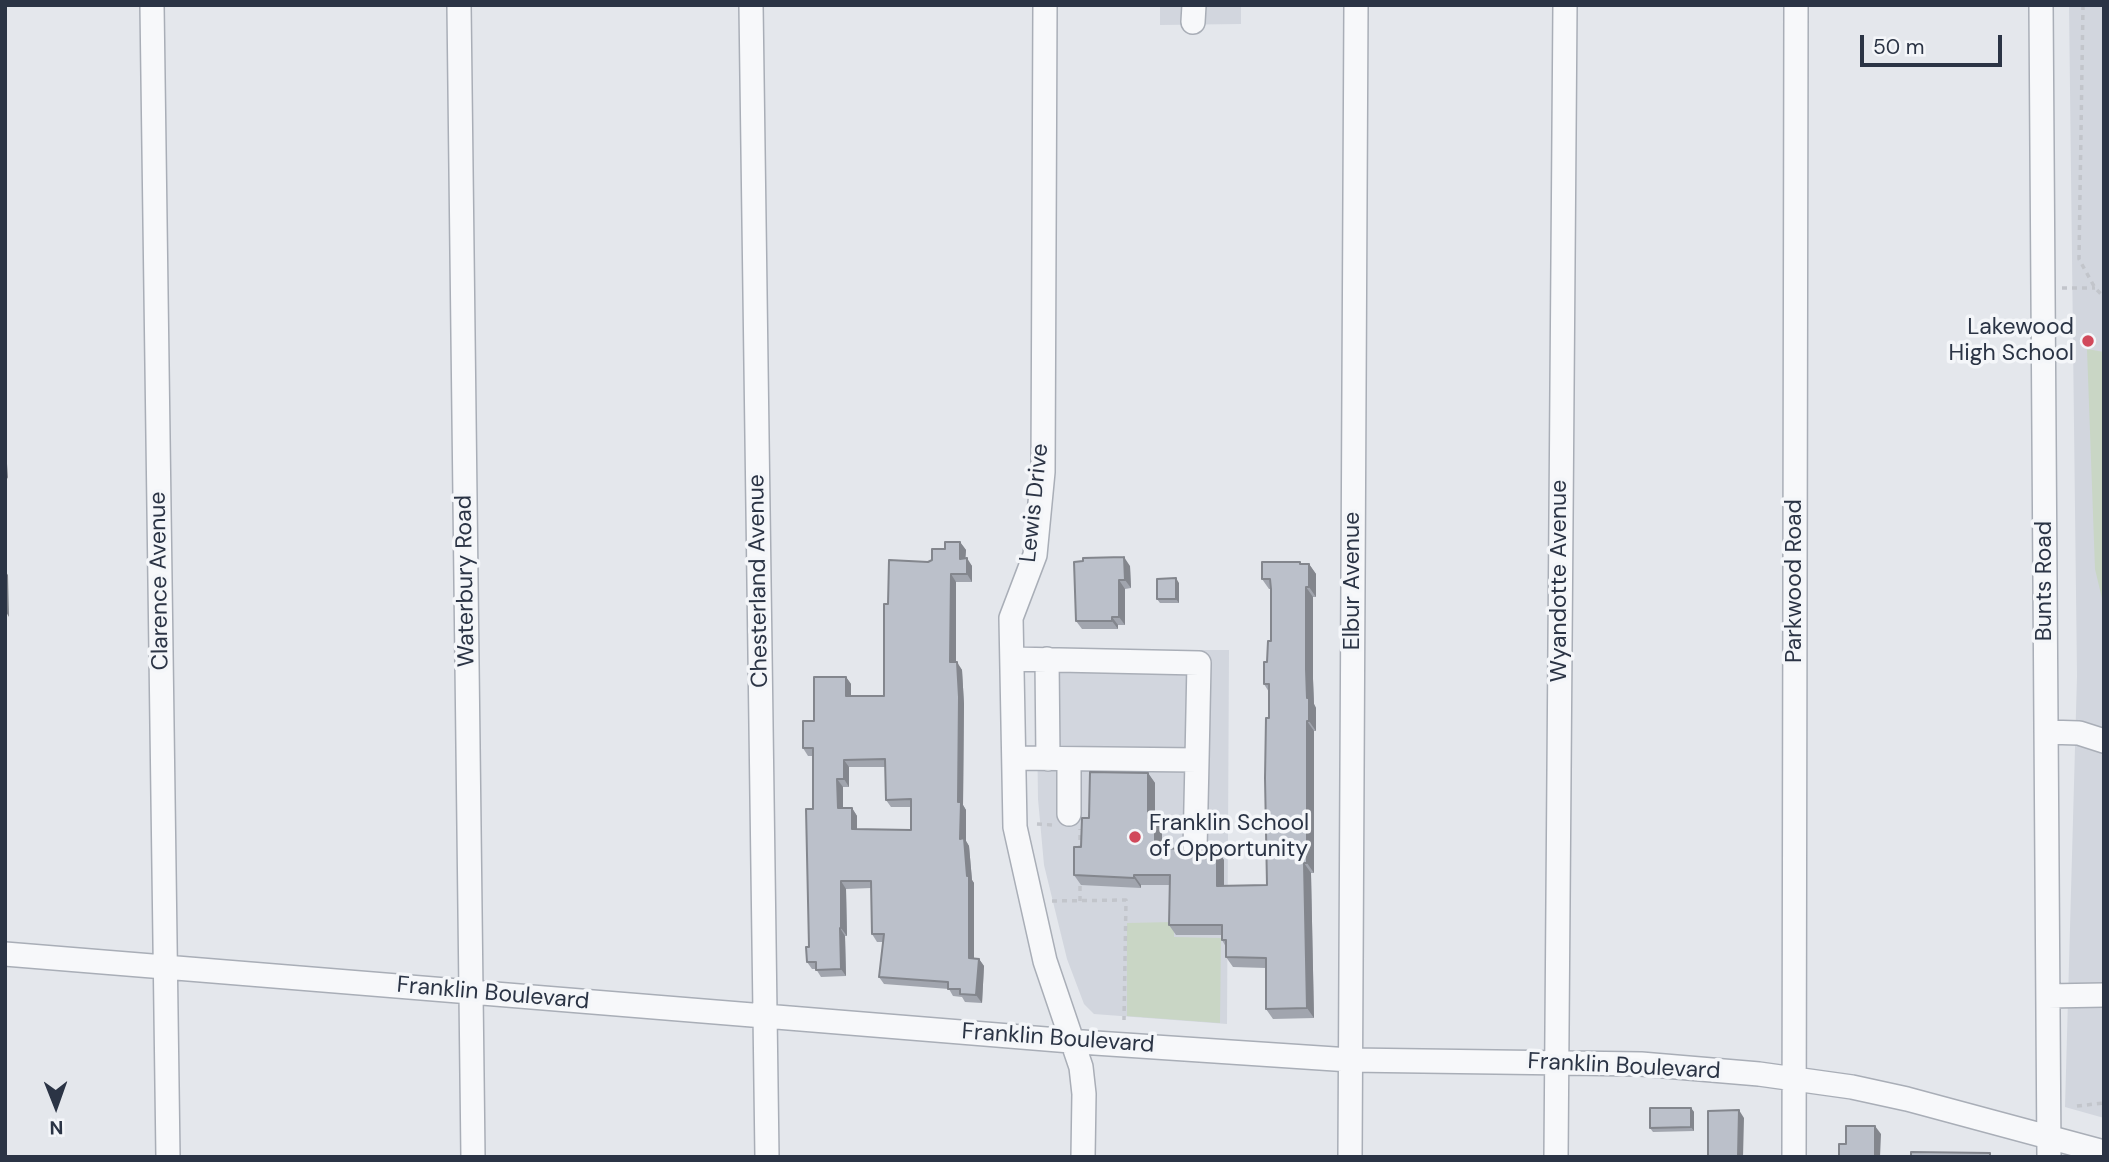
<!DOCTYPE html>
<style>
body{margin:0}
#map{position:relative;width:2109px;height:1162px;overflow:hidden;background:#e4e7ec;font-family:"DM Sans",sans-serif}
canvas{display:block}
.frame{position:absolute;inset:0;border:7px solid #2b3445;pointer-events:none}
.north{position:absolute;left:21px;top:1071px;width:70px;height:70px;-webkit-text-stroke:5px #f4f6f9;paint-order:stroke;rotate:179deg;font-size:19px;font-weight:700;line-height:28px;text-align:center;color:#2b3445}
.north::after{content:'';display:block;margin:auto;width:24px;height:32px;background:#2b3445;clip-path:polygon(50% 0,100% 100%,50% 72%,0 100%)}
.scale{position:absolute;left:1860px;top:35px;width:142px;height:32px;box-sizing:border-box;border:4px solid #2b3445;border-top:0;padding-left:9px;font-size:21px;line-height:24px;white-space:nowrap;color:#2b3445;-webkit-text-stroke:5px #f4f6f9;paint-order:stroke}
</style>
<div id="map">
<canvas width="2109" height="1162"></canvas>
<div class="frame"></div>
<div class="north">N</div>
<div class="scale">50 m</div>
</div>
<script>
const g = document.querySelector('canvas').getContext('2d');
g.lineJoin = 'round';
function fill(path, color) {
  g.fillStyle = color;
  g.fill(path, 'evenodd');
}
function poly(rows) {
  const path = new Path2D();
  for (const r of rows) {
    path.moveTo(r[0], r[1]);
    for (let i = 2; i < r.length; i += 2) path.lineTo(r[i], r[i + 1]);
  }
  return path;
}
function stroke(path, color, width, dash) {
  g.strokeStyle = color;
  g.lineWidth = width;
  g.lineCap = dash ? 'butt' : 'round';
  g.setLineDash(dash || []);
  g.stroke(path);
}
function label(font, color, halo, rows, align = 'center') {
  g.font = font + ' "DM Sans",sans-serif';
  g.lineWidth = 7;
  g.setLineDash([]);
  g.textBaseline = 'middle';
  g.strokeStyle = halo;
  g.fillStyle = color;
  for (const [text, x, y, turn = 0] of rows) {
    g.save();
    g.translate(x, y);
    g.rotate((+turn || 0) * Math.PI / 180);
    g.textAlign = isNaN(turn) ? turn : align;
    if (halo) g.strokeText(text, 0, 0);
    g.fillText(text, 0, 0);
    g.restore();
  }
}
fill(poly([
 [1160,5,1241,5,1241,24,1160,25],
 [2069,5,2104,5,2104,1118,2065,1107,2077,676],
 [1036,650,1229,650,1227,1024,1094,1014,1084,1004,1067,959,1044,865,1038,799]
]), '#d2d6de');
fill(poly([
 [2087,349,2104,352,2104,607,2095,569],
 [1174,922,1174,937,1221,938,1220,1023,1127,1016,1127,923]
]), '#c9d6c5');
const minor = poly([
 [152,5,168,1157],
 [459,5,473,1157],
 [751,5,767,1157],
 [1045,5,1043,472,1035,555,1011,618,1015,827,1045,961,1081,1067,1084,1094,1083,1157],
 [2041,5,2049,1157],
 [1193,22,1194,5],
 [1012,659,1199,663,1197,760,1014,758],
 [1047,659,1048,759],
 [2046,732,2079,733,2104,741],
 [1069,814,1069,759],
 [1195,849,1197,760],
 [5,954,1095,1043,1350,1060,1641,1064,1759,1074,1852,1087,1907,1099,2104,1152],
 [2048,996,2104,995],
 [1350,1157,1356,5],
 [1556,1157,1565,5],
 [1794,1157,1796,5]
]);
stroke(minor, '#a9aeb7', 26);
stroke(poly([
 [2083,5,2079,259,2095,288,2104,297],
 [2062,288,2095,288],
 [1037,824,1053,825],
 [1080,850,1080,829],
 [1052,901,1126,900,1124,1020],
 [1080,901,1080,878],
 [2077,1106,2104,1103]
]), '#c2c5cb', 3.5, [5, 5]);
stroke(minor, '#f7f8fa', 23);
fill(poly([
 [960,542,966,550,965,558,972,566,972,582,956,582,956,662,962,670,964,704,963,805,966,810,966,841,969,846,972,880,974,883,974,958,979,959,984,966,982,1003,965,1002,962,997,953,996,949,989,884,984,879,977,883,942,877,942,872,934,871,888,846,889,847,936,845,936,846,976,821,977,816,969,812,969,807,962,809,947,813,809,813,756,808,756,803,748,814,721,846,677,851,684,851,696,884,696,888,604,928,562,932,560,945,549],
 [849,767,885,767,886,800,891,807,911,807,911,830,857,830,857,816,852,808,843,808,843,787,849,787],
 [1300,562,1302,564,1309,564,1316,574,1316,597,1313,597,1313,679,1314,704,1316,708,1316,731,1314,731,1314,873,1311,873,1314,1018,1273,1019,1266,1009,1266,968,1233,967,1226,957,1226,947,1222,940,1222,935,1176,935,1169,925,1169,885,1141,885,1141,888,1081,885,1074,875,1089,818,1148,773,1155,783,1155,818,1162,829,1162,848,1187,853,1217,850,1224,860,1224,886,1267,885,1269,692,1264,684,1271,641,1271,589,1269,589,1262,579],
 [1130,566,1131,588,1125,589,1125,625,1118,625,1118,629,1082,629,1076,621],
 [1179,583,1179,603,1160,603,1157,599],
 [1691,1108,1694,1112,1694,1131,1653,1132,1650,1128]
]), '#a1a5ae');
fill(poly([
 [5,433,8,479,5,474],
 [5,479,7,523,5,520],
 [960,542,966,550,965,566,960,559],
 [1124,557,1130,566,1131,588,1125,580],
 [967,558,972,566,972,582,967,574],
 [1309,564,1316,574,1316,597,1309,587],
 [5,571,8,575,9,617,6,612],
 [951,574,956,582,956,670,950,662],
 [1176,578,1179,583,1179,603,1176,599],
 [1119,580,1125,589,1125,625,1119,617],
 [1306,587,1313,597,1313,679,1314,704,1316,708,1316,731,1309,721,1307,698],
 [1112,617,1118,625,1118,629,1112,621],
 [957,662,962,670,964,704,963,805,966,810,966,841,969,846,972,880,974,883,974,965,969,958,958,802],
 [846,677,851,684,851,704,846,696],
 [1307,721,1314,731,1314,873,1307,863],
 [844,760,849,767,849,787,844,779],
 [1148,773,1155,783,1155,828,1148,818],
 [837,779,843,787,843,816,838,808],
 [852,808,857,816,857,837,852,829],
 [1155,818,1162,829,1162,857,1155,847],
 [1217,850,1224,860,1224,896,1217,886],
 [1304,863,1311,873,1314,1018,1307,1008],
 [1134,875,1141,885,1141,888,1134,878],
 [841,881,846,889,847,936,841,928],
 [840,928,845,936,846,976,841,969],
 [979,959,984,966,982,1003,976,995],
 [1691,1108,1694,1112,1694,1131,1691,1127],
 [1739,1110,1744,1118,1743,1157,1738,1157],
 [1875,1126,1881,1134,1880,1157,1875,1157]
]), '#83868d');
const building = poly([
 [945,542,960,542,960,559,967,558,967,574,951,574,950,662,957,662,959,697,958,802,961,802,960,839,964,838,967,876,969,876,969,958,979,959,976,995,960,994,960,989,948,989,948,982,879,977,884,934,872,934,871,881,841,881,841,928,840,928,841,969,816,970,816,962,807,962,806,947,809,947,806,809,813,809,813,748,803,748,803,721,814,721,814,677,846,677,846,696,884,696,884,604,888,604,889,560,928,562,932,560,932,549,945,549,945,542],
 [885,759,886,800,911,799,911,830,852,829,852,808,838,808,837,779,844,779,844,760,885,759],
 [1124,557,1125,580,1119,580,1119,617,1112,617,1112,621,1076,621,1074,562,1083,561,1083,558,1124,557],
 [1262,562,1300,562,1300,564,1309,564,1309,587,1306,587,1306,669,1307,698,1309,698,1309,721,1307,721,1307,863,1304,863,1307,1008,1266,1009,1266,958,1226,957,1226,940,1222,940,1222,925,1169,925,1170,875,1134,875,1134,878,1074,875,1074,847,1081,847,1082,818,1089,818,1090,772,1148,773,1148,818,1155,818,1155,847,1179,849,1187,853,1196,850,1217,850,1217,886,1267,885,1265,778,1266,718,1269,718,1269,684,1264,684,1264,662,1267,662,1268,641,1271,641,1271,589,1270,579,1262,579,1262,562],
 [1176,578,1176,599,1157,599,1157,579,1176,578],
 [1650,1108,1691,1108,1691,1127,1650,1128,1650,1108],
 [1739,1110,1738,1157,1708,1157,1708,1111,1739,1110],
 [1846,1126,1875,1126,1875,1157,1839,1157,1839,1144,1846,1144,1846,1126],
 [1911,1152,1990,1153,1990,1157,1911,1157,1911,1152]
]);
fill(building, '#bbc0ca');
stroke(building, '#83868d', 2);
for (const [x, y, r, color] of [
 [2088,341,7,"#d1495b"],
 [1135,837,7,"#d1495b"]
]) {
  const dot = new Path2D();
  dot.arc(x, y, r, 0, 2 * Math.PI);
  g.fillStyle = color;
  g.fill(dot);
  stroke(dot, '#f4f6f9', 2.5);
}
label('23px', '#2b3445', '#f4f6f9', [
 ["Lakewood",2074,328],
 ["High School",2074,354],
 ["Franklin School",1149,824,"left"],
 ["of Opportunity",1149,850,"left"]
], 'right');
label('23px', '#2b3445', '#f4f6f9', [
 ["Lewis Drive",1035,503,-84],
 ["Clarence Avenue",160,581,-91],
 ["Waterbury Road",466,581,-91],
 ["Chesterland Avenue",759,581,-91],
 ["Elbur Avenue",1353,581,-90],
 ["Wyandotte Avenue",1560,581,-90],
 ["Parkwood Road",1795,581,-90],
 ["Bunts Road",2045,581,-90],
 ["Franklin Boulevard",493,994,5],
 ["Franklin Boulevard",1058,1039,4],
 ["Franklin Boulevard",1624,1067,3]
]);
</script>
